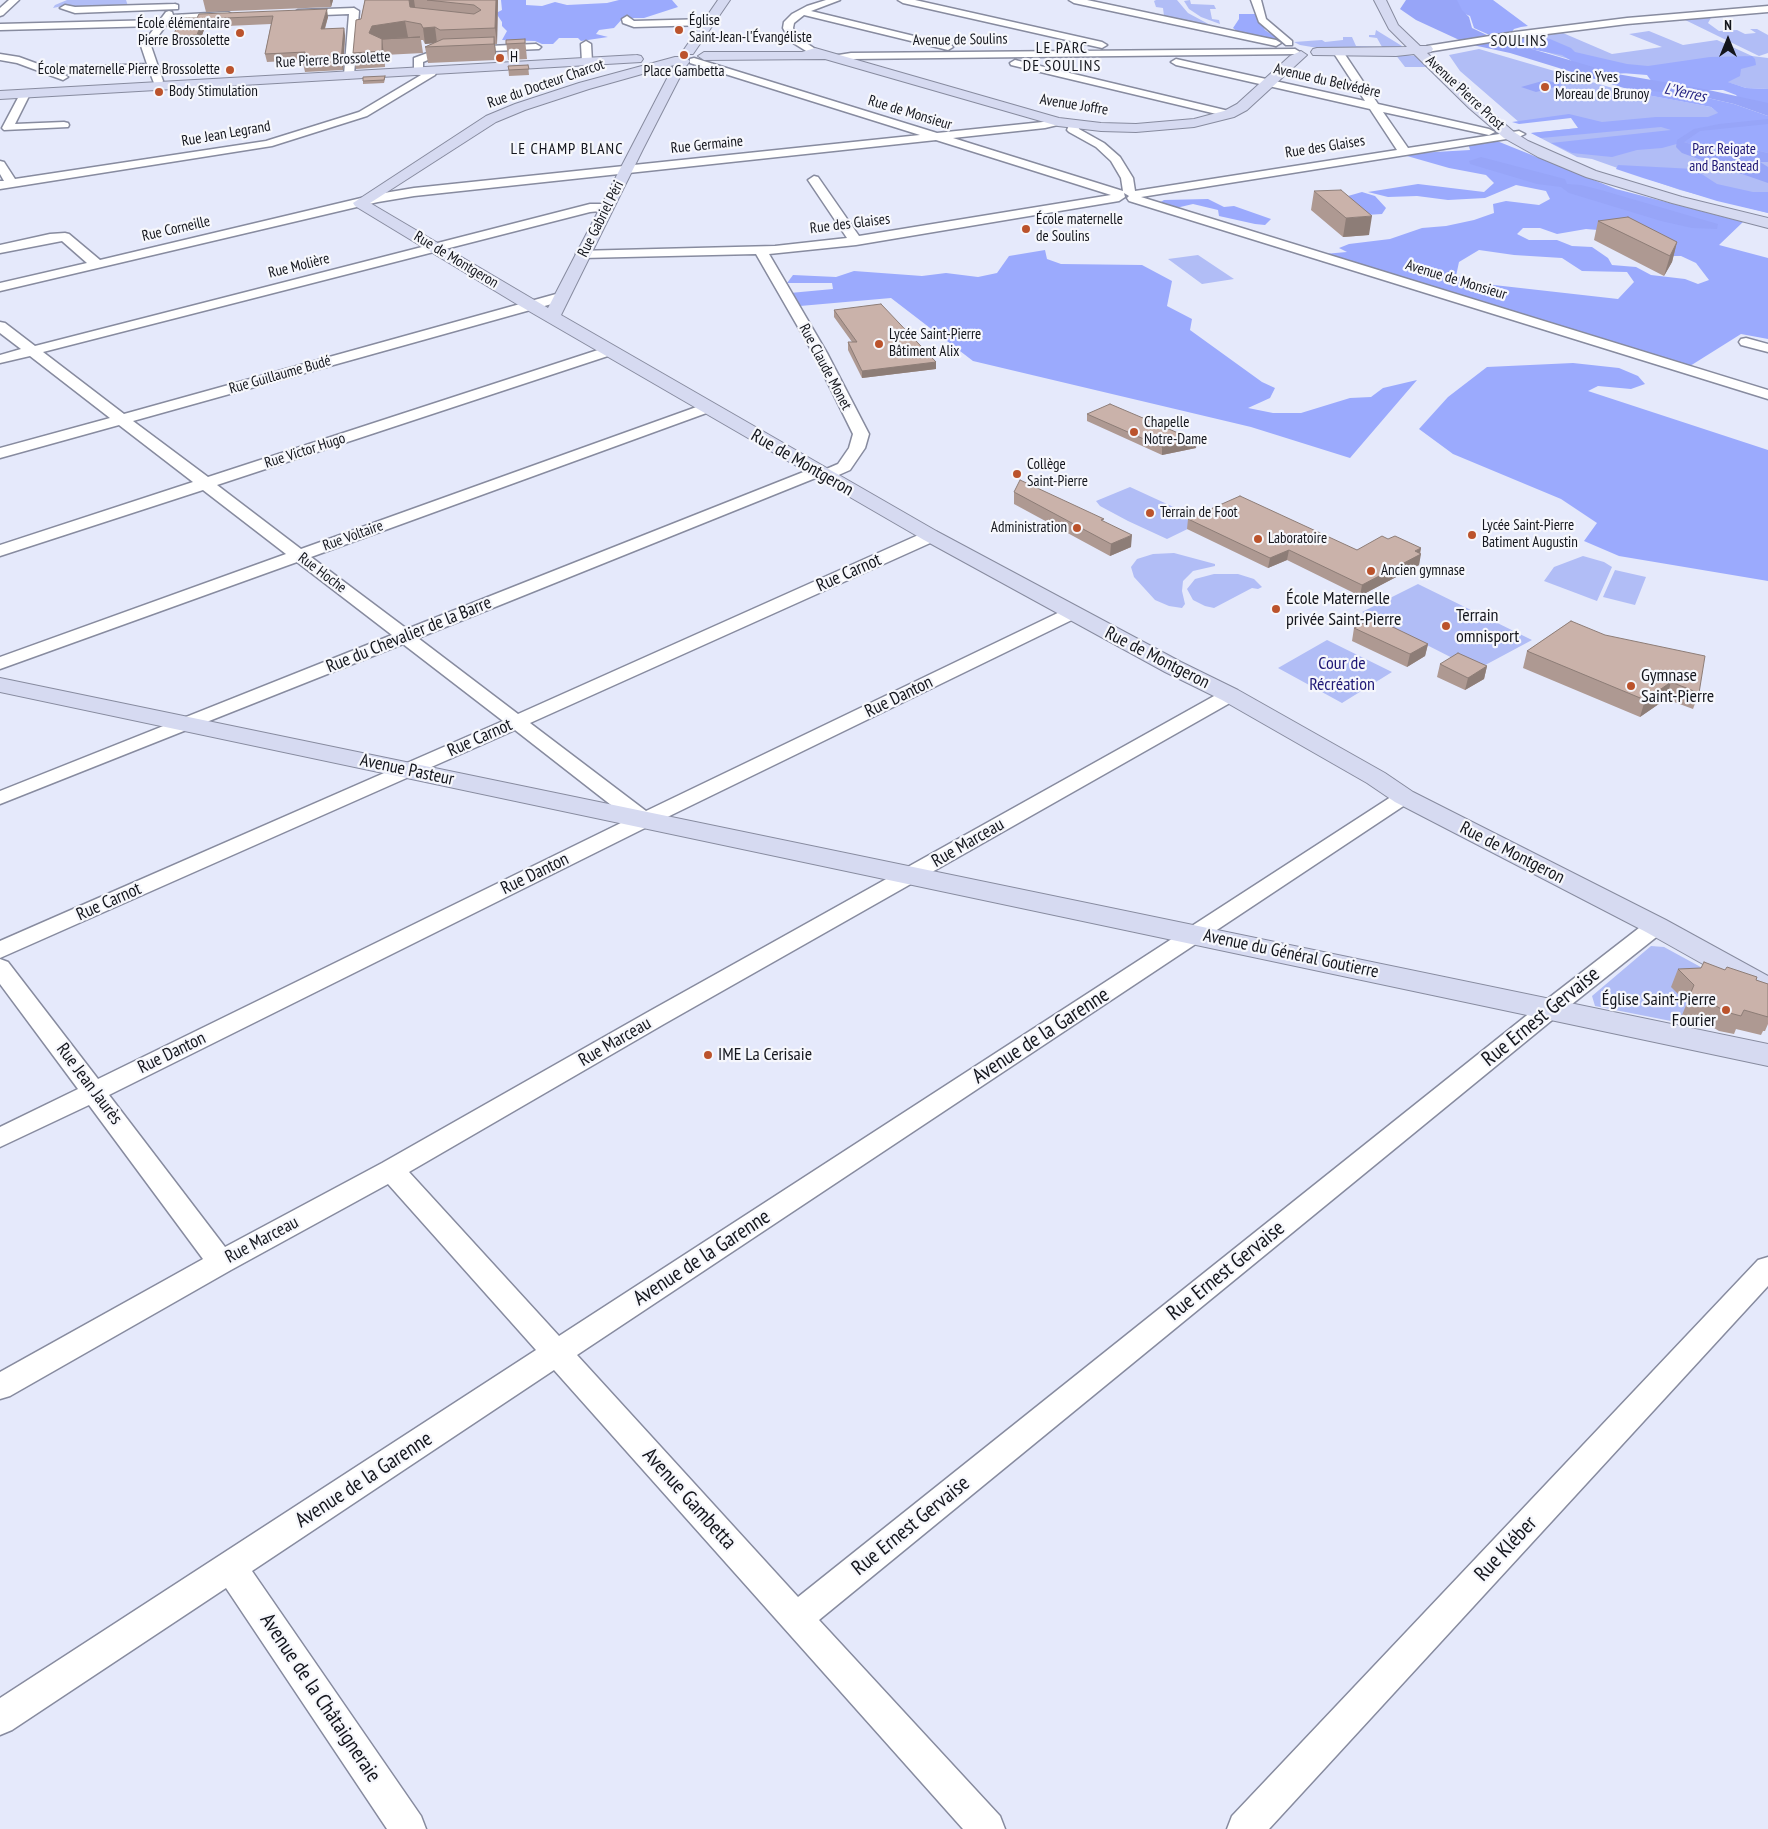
<!DOCTYPE html>
<meta charset="utf-8">
<style>
body{margin:0}
#map{position:relative;width:1768px;height:1829px;overflow:hidden;background:#e5e9fb;font-family:"PT Sans Narrow",sans-serif}
canvas{display:block}
.north{position:absolute;left:1703px;top:15px;width:50px;height:50px;-webkit-text-stroke:4px #f6f7fc;paint-order:stroke;rotate:0deg;font-size:14px;font-weight:700;line-height:20px;text-align:center;color:#14161d}
.north::after{content:'';display:block;margin:auto;width:18px;height:22px;background:#14161d;clip-path:polygon(50% 0,100% 100%,50% 72%,0 100%)}
</style>
<div id="map">
<canvas width="1768" height="1829"></canvas>
<div class="north">N</div>
</div>
<script>
const g = document.querySelector('canvas').getContext('2d');
g.lineJoin = 'round';
function fill(path, color) {
  g.fillStyle = color;
  g.fill(path, 'evenodd');
}
function poly(rows) {
  const path = new Path2D();
  for (const r of rows) {
    path.moveTo(r[0], r[1]);
    for (let i = 2; i < r.length; i += 2) path.lineTo(r[i], r[i + 1]);
  }
  return path;
}
function stroke(path, color, width, dash) {
  g.strokeStyle = color;
  g.lineWidth = width;
  g.lineCap = dash ? 'butt' : 'round';
  g.setLineDash(dash || []);
  g.stroke(path);
}
function label(font, color, halo, rows, align = 'center') {
  g.font = font + ' "PT Sans Narrow",sans-serif';
  g.lineWidth = 4.5;
  g.setLineDash([]);
  g.textBaseline = 'middle';
  g.strokeStyle = halo;
  g.fillStyle = color;
  for (const [text, x, y, turn = 0] of rows) {
    g.save();
    g.translate(x, y);
    g.rotate((+turn || 0) * Math.PI / 180);
    g.textAlign = isNaN(turn) ? turn : align;
    if (halo) g.strokeText(text, 0, 0);
    g.fillText(text, 0, 0);
    g.restore();
  }
}
fill(poly([
 [67,0,126,0,128,6,74,7,67,5,53,8,55,5],
 [1156,0,1177,0,1188,13,1214,27,1164,16,1163,8,1156,7,1154,1],
 [1190,0,1191,4,1214,5,1216,9,1210,9,1212,19,1219,20,1220,24,1201,17,1189,9,1184,1],
 [1712,16,1708,23,1719,31,1737,30,1745,34,1756,33,1750,29,1757,29,1768,35,1768,53,1759,56,1679,17],
 [1376,30,1402,46,1399,49,1324,49,1300,45,1294,42,1322,40,1325,42,1343,40,1343,37,1352,37,1356,46,1382,47,1377,38,1369,37,1369,35,1375,35],
 [1649,31,1683,45,1717,40,1752,56,1768,58,1768,89,1746,88,1727,82,1752,56,1619,74,1505,40,1563,33,1612,54,1662,47,1629,34],
 [1479,49,1616,89,1711,107,1721,115,1768,116,1768,213,1680,190,1592,159,1577,157,1531,133,1588,127,1570,117,1520,123,1460,71,1449,55],
 [1395,54,1417,56,1428,67,1405,67],
 [1198,255,1234,279,1202,284,1168,259],
 [1130,487,1204,521,1167,539,1128,521,1100,506,1096,501],
 [1174,553,1215,564,1215,566,1193,571,1183,581,1182,591,1185,604,1182,608,1169,606,1155,600,1134,577,1131,567,1137,559,1153,554],
 [1583,556,1604,562,1612,567,1597,601,1544,581,1554,567],
 [1615,570,1646,577,1635,605,1603,597],
 [1214,574,1238,574,1254,579,1262,587,1258,589,1252,588,1214,608,1205,606,1193,600,1187,589,1195,579],
 [1418,584,1532,640,1476,670,1362,612],
 [1327,640,1392,672,1342,703,1278,668],
 [1651,946,1664,947,1708,971,1679,994,1687,1003,1681,1023,1595,1006,1592,996]
]), '#b1bdf6');
fill(poly([
 [501,0,526,0,526,5,542,6,555,2,567,5,607,3,619,0,672,0,678,7,644,18,623,18,614,28,599,30,596,34,608,37,581,41,578,38,559,38,553,44,542,44,535,41,502,40,507,31,502,26,502,22,496,13,502,10],
 [1446,0,1493,0,1528,26,1521,27,1514,29,1511,33,1494,37,1474,28,1470,16,1458,11],
 [1239,14,1256,14,1265,30,1284,43,1239,33,1233,28,1239,19],
 [1536,37,1550,39,1571,48,1575,52,1627,64,1648,66,1710,57,1752,56,1755,59,1756,65,1741,69,1740,76,1728,82,1746,88,1768,89,1768,104,1739,99,1736,95,1723,90,1695,90,1652,82,1647,75,1596,71,1581,67,1562,55,1530,49,1527,45,1515,40],
 [1632,91,1665,91,1699,96,1734,104,1768,116,1768,153,1738,146,1697,146,1684,142,1662,148,1637,150,1612,157,1572,153,1551,143,1671,130,1661,127,1541,138,1531,133,1578,128,1571,118,1519,124,1512,122,1569,114,1602,122,1656,117,1708,117,1718,113,1711,107,1631,92],
 [1492,139,1616,189,1743,222,1719,245,1768,258,1768,339,1741,334,1690,366,1324,254,1347,252,1339,248,1349,244,1390,239,1422,228,1446,226,1474,220,1494,213,1493,204,1506,201,1539,205,1550,199,1546,191,1516,185,1485,198,1448,200,1417,196,1388,197,1368,192,1418,184,1484,192,1494,183,1486,175,1449,168,1400,154,1470,150,1468,143],
 [1523,228,1540,228,1557,234,1586,229,1634,233,1660,256,1681,256,1696,263,1709,280,1698,284,1685,279,1651,275,1636,267,1612,265,1608,258,1592,247,1572,246,1557,240,1529,240,1517,234],
 [1479,250,1514,255,1562,258,1582,271,1627,272,1634,282,1618,299,1485,284,1456,276,1459,262],
 [1618,165,1694,169,1717,184,1753,192,1768,192,1768,213,1717,201,1643,178,1616,169],
 [1362,192,1375,196,1386,208,1382,214,1366,215,1348,196],
 [1208,199,1224,207,1234,206,1271,219,1265,225,1255,224,1219,216,1218,210,1193,204,1176,208,1159,203,1164,200],
 [1045,250,1047,259,1061,264,1142,265,1172,281,1167,306,1192,319,1190,330,1262,382,1275,388,1270,398,1248,408,1273,413,1301,413,1350,398,1371,397,1383,388,1417,380,1350,458,1251,427,973,361,891,298,800,306,790,293,833,289,832,283,787,283,793,275,836,277,854,271,922,276,946,273,978,277,997,273,1009,256],
 [1573,363,1619,368,1638,376,1645,384,1631,389,1598,386,1588,391,1768,450,1768,581,1619,556,1584,541,1597,523,1561,499,1453,454,1419,429,1448,397,1487,367]
]), '#9baafd');
fill(poly([
 [1406,0,1457,0,1462,10,1469,17,1472,28,1491,37,1617,74,1704,89,1768,103,1768,116,1734,104,1699,96,1624,88,1510,53,1468,44,1416,20,1400,9],
 [1546,80,1562,85,1536,92,1521,87],
 [1768,119,1768,124,1700,131,1684,142,1697,146,1722,145,1738,146,1768,153,1768,162,1760,162,1768,167,1768,183,1693,157,1682,153,1676,147,1677,140,1694,129,1719,124],
 [1481,157,1565,179,1567,184,1581,185,1601,190,1718,224,1717,229,1692,228,1661,221,1569,193,1561,187,1537,184,1470,164,1469,161]
]), '#97a5f8');
const street = poly([
 [9,0,19,0,3,15,0,16,0,8,9,0],
 [826,0,840,0,811,11,951,45,953,47,948,50,804,15,794,23,793,28,797,37,820,52,815,55,811,54,790,41,783,28,784,22,792,14,807,6,826,0],
 [898,0,915,0,1102,42,1107,45,1102,48,903,3,898,0],
 [1069,0,1087,0,1276,40,1281,43,1276,46,1074,3,1069,0],
 [1251,0,1261,0,1266,19,1292,41,1292,45,1286,45,1259,22,1251,0],
 [175,4,178,5,178,9,75,13,60,8,65,5,75,7,175,4],
 [1768,6,1768,12,1627,24,1515,38,1427,52,1422,49,1427,46,1515,32,1627,18,1768,6],
 [354,8,359,11,354,75,349,78,344,75,349,14,298,16,293,13,298,10,354,8],
 [169,11,172,12,173,15,228,12,233,15,228,18,169,21,151,46,163,81,162,83,154,83,149,70,63,74,68,77,63,80,17,63,0,60,0,54,19,57,49,68,147,64,141,46,156,26,0,30,0,24,160,20,166,12,169,11],
 [627,16,634,21,708,19,713,22,708,25,634,27,623,23,622,19,627,16],
 [586,41,591,44,592,62,587,65,582,62,581,44,586,41],
 [536,44,541,47,539,49,445,53,423,62,423,73,432,68,437,71,435,75,367,116,272,146,0,189,0,181,4,181,0,174,0,161,4,162,15,179,266,141,359,112,421,75,415,74,414,72,414,58,441,48,536,44],
 [1295,49,1300,52,1299,54,851,59,836,61,831,58,832,56,851,53,1295,49],
 [1338,49,1342,50,1378,104,1489,129,1495,132,1489,135,1383,112,1408,148,1519,131,1525,134,1519,137,1141,197,1768,390,1768,399,1129,201,1127,198,1129,196,1124,193,1125,197,1119,201,856,245,769,254,827,353,869,434,865,448,850,470,825,481,818,477,418,638,518,714,925,532,937,532,939,536,937,540,530,723,646,811,1066,609,1072,608,1078,609,1081,613,1078,617,651,825,109,1095,225,1247,382,1163,648,1012,1223,691,1230,689,1237,691,1240,695,1237,699,664,1024,409,1172,559,1336,1397,793,1404,791,1411,793,1414,797,1411,801,577,1355,798,1597,1541,1004,1648,921,1656,919,1664,921,1667,926,1664,931,1557,1016,819,1620,1000,1816,1005,1829,963,1829,554,1370,252,1571,421,1816,426,1829,387,1829,226,1588,12,1730,0,1735,0,1698,536,1350,388,1184,231,1270,10,1396,0,1399,0,1372,203,1259,89,1105,0,1147,0,1127,78,1089,0,984,0,959,8,962,98,1079,629,819,515,730,0,958,0,941,503,721,403,644,0,804,0,791,392,635,297,562,0,669,0,657,286,554,203,490,0,556,0,545,193,482,119,425,0,458,0,448,110,418,30,356,0,363,0,355,21,349,0,333,0,322,5,323,35,346,590,204,610,204,612,207,610,210,590,212,43,352,124,414,556,294,561,293,568,297,566,300,133,421,208,477,604,348,614,348,616,351,614,354,217,485,301,549,702,405,712,405,715,408,712,411,311,557,407,629,811,469,817,467,824,470,838,464,849,448,853,434,813,353,756,254,582,258,577,257,576,254,577,251,775,246,847,238,808,180,814,176,818,177,859,236,1111,195,936,140,414,196,378,202,0,291,0,283,87,263,62,241,0,253,0,245,50,234,65,233,69,234,100,260,378,194,414,188,920,135,690,63,690,59,694,58,937,133,1062,120,1063,122,1062,124,1045,128,953,138,1123,191,1121,178,1111,161,1096,147,1069,132,1067,130,1070,123,1078,123,1079,129,1104,143,1120,157,1133,178,1135,191,1397,150,1370,109,1176,65,1171,62,1176,59,1365,101,1333,52,1338,49],
 [1015,60,1229,111,1234,114,1229,117,1011,65,1010,63,1015,60],
 [25,91,30,94,15,124,64,122,68,123,69,125,68,127,4,130,2,128,20,94,25,91],
 [1746,338,1768,344,1768,352,1741,345,1739,342,1741,339,1746,338],
 [1768,1257,1768,1286,1269,1829,1227,1829,1232,1816,1758,1260,1768,1257]
]);
const secondary = poly([
 [718,0,730,0,693,54,685,54,683,51,718,0],
 [1374,0,1386,0,1398,25,1420,46,1431,46,1433,49,1431,52,1427,53,1479,102,1514,132,1528,141,1596,171,1682,197,1768,218,1768,228,1672,203,1586,177,1538,157,1504,138,1469,108,1414,54,1396,56,1313,55,1311,52,1313,49,1317,48,1407,47,1389,29,1374,0],
 [815,48,1059,118,1101,123,1136,124,1194,119,1224,111,1237,104,1290,56,1301,51,1307,55,1247,110,1234,117,1194,127,1136,132,1101,131,1058,126,825,59,704,60,698,56,704,52,802,52,815,48],
 [637,55,641,56,643,59,641,62,0,99,0,91,637,55],
 [675,57,684,57,690,61,684,69,643,149,561,315,938,532,1181,662,1238,690,1385,773,1413,792,1666,920,1768,976,1768,998,1758,995,1646,932,1395,802,1367,783,1222,700,1165,672,924,540,515,303,355,206,353,203,486,116,515,104,579,83,675,57],
 [674,65,548,308,370,203,496,122,525,110,589,89,674,65],
 [0,678,1768,1044,1768,1066,0,692,0,678]
]);
stroke(street, '#878b9f', 3);
stroke(secondary, '#878b9f', 2);
fill(street, '#fff');
fill(secondary, '#d6daf1');
fill(poly([
 [203,0,333,0,331,7,206,12],
 [365,0,498,0,497,44,495,44,496,53,496,60,428,63,425,47,433,43,425,44,423,40,421,40,423,53,384,55,385,67,356,69,353,53],
 [199,14,328,17,325,29,344,28,345,36,343,70,305,72,303,63,303,60,267,62,265,54,271,24,205,27,199,44,175,45,173,37,197,18],
 [525,39,527,59,508,60,506,40],
 [528,65,529,75,509,76,508,66],
 [385,76,385,79,384,83,363,84,363,81],
 [1314,191,1369,235,1343,237,1311,210],
 [1598,221,1677,242,1672,262,1664,276,1594,240],
 [834,310,936,362,936,369,862,378,848,350,848,342,852,342,834,317],
 [1087,414,1196,448,1162,455,1087,421],
 [1014,492,1103,521,1131,547,1110,556,1014,504],
 [1188,519,1357,550,1388,539,1421,548,1419,565,1360,596,1287,560,1268,568,1187,529],
 [1571,621,1699,693,1693,709,1666,699,1640,717,1523,668,1527,651],
 [1354,628,1428,644,1425,656,1407,667,1352,641],
 [1440,664,1487,666,1484,679,1465,690,1437,677],
 [1678,969,1725,970,1768,984,1768,1024,1765,1031,1763,1031,1761,1035,1736,1029,1734,1034,1719,1031,1706,1023,1682,1015,1687,1003,1671,987]
]), '#ae9992');
fill(poly([
 [330,0,333,0,331,7],
 [409,0,414,0,416,14,411,16],
 [496,0,498,0,497,44,495,28],
 [327,9,328,17,322,37,321,29],
 [203,19,205,27,199,44,197,35],
 [405,21,408,37,382,39,384,55,385,67,382,51,369,33,372,26],
 [435,27,437,43,425,44,423,28],
 [344,28,345,36,343,70,341,61],
 [494,37,496,53,496,60,494,44],
 [1372,216,1369,235,1343,237,1346,218],
 [1677,242,1672,262,1664,276,1670,256],
 [936,362,936,369,862,378,862,371],
 [1197,441,1196,448,1162,455,1162,447],
 [1132,535,1131,547,1110,556,1111,544],
 [1421,548,1419,555,1421,554,1419,565,1360,596,1362,585],
 [1289,550,1287,560,1268,568,1270,558],
 [1428,644,1425,656,1407,667,1410,654],
 [1487,666,1484,679,1465,690,1468,678],
 [1671,682,1666,699,1640,717,1645,700]
]), '#8d7d77');
const building = poly([
 [365,0,410,0,409,0,410,7,474,14,481,10,474,5,427,0,496,0,495,28,440,30,435,27,423,28,421,24,405,21,372,26,369,33,382,39,420,37,382,39,382,51,353,53,356,20,361,19,365,0],
 [327,9,321,29,344,28,341,61,303,63,305,52,265,54,273,16,203,19,197,35,173,37,180,18,197,18,199,14,327,9],
 [494,37,494,44,425,47,443,39,494,37],
 [525,39,525,43,506,44,506,40,525,39],
 [528,65,529,69,509,70,508,66,528,65],
 [385,76,384,80,363,81,363,77,385,76],
 [1341,190,1372,216,1346,218,1314,191,1341,190],
 [1628,217,1677,242,1670,256,1598,221,1628,217],
 [881,304,936,362,862,371,848,342,857,342,834,310,881,304],
 [1110,404,1197,441,1162,447,1087,414,1110,404],
 [1020,480,1104,519,1101,520,1132,535,1111,544,1014,492,1020,480],
 [1240,496,1357,550,1382,536,1388,539,1395,536,1421,548,1415,551,1421,554,1362,585,1289,550,1270,558,1188,519,1240,496],
 [1374,618,1428,644,1410,654,1354,628,1374,618],
 [1571,621,1605,635,1705,656,1699,693,1671,682,1645,700,1527,651,1571,621],
 [1458,653,1487,666,1468,678,1440,664,1458,653],
 [1704,962,1725,970,1727,967,1757,977,1756,980,1768,984,1768,1017,1744,1010,1741,1016,1726,1012,1713,1004,1689,997,1694,985,1678,969,1701,968,1704,962]
]);
fill(building, '#cab2aa');
stroke(building, '#8d7d77', 1);
for (const [x, y, r, color] of [
 [679,30,5,"#bb532c"],
 [240,33,5,"#bb532c"],
 [684,55,5,"#bb532c"],
 [500,58,5,"#bb532c"],
 [230,70,5,"#bb532c"],
 [1545,87,5,"#bb532c"],
 [159,92,5,"#bb532c"],
 [1026,229,5,"#bb532c"],
 [879,344,5,"#bb532c"],
 [1134,432,5,"#bb532c"],
 [1017,474,5,"#bb532c"],
 [1150,513,5,"#bb532c"],
 [1077,528,5,"#bb532c"],
 [1472,535,5,"#bb532c"],
 [1258,539,5,"#bb532c"],
 [1371,571,5,"#bb532c"],
 [1276,609,5,"#bb532c"],
 [1446,626,5,"#bb532c"],
 [1631,686,5,"#bb532c"],
 [1726,1010,5,"#bb532c"],
 [708,1055,5,"#bb532c"]
]) {
  const dot = new Path2D();
  dot.arc(x, y, r, 0, 2 * Math.PI);
  g.fillStyle = color;
  g.fill(dot);
  stroke(dot, '#f6f7fc', 2);
}
label('15px', '#14161d', '#f6f7fc', [
 ["Église",689,21],
 ["Saint-Jean-l'Évangéliste",689,38],
 ["École élémentaire",230,24,"right"],
 ["Pierre Brossolette",230,41,"right"],
 ["H",510,58],
 ["École maternelle Pierre Brossolette",220,70,"right"],
 ["Place Gambetta",684,72,"center"],
 ["Piscine Yves",1555,78],
 ["Moreau de Brunoy",1555,95],
 ["Body Stimulation",169,92],
 ["École maternelle",1036,220],
 ["de Soulins",1036,237],
 ["Lycée Saint-Pierre",889,335],
 ["Bâtiment Alix",889,352],
 ["Chapelle",1144,423],
 ["Notre-Dame",1144,440],
 ["Collège",1027,465],
 ["Saint-Pierre",1027,482],
 ["Terrain de Foot",1160,513],
 ["Lycée Saint-Pierre",1482,526],
 ["Batiment Augustin",1482,543],
 ["Administration",1067,528,"right"],
 ["Laboratoire",1268,539],
 ["Ancien gymnase",1381,571]
], 'left');
label('15px', '#14161d', '#f6f7fc', [
 ["Avenue de Soulins",960,40,-1],
 ["Rue Pierre Brossolette",333,60,-3],
 ["Avenue du Belvédère",1327,81,13],
 ["Rue du Docteur Charcot",546,84,-19],
 ["Avenue Pierre Prost",1465,93,43],
 ["Avenue Joffre",1074,105,9],
 ["Rue de Monsieur",910,113,17],
 ["Rue Jean Legrand",226,134,-10],
 ["Rue Germaine",707,145,-6],
 ["Rue des Glaises",1325,147,-9],
 ["Rue Gabriel Péri",601,219,-63],
 ["Rue des Glaises",850,224,-7],
 ["Rue Corneille",176,229,-13],
 ["Rue de Montgeron",456,260,31],
 ["Rue Molière",299,266,-14],
 ["Avenue de Monsieur",1456,280,17],
 ["Rue Claude Monet",825,367,62],
 ["Rue Guillaume Budé",280,375,-16],
 ["Rue Victor Hugo",305,451,-18],
 ["Rue Voltaire",353,536,-20],
 ["Rue Hoche",322,573,37]
]);
label('15px', '#1f1876', '#f6f7fc', [
 ["Parc Reigate",1724,150],
 ["and Banstead",1724,167]
]);
g.letterSpacing = '1px';
label('16px', '#14161d', '#f6f7fc', [
 ["SOULINS",1519,41],
 ["LE PARC",1062,48],
 ["DE SOULINS",1062,66],
 ["LE CHAMP BLANC",567,149]
]);
g.letterSpacing = '0px';
label('italic 16px', '#282784', '#f6f7fc', [
 ["L'Yerres",1685,93,12]
]);
label('18px', '#14161d', '#f6f7fc', [
 ["Rue de Montgeron",802,463,30],
 ["Rue Carnot",849,573,-24],
 ["Rue du Chevalier de la Barre",409,635,-22],
 ["Rue de Montgeron",1157,658,27],
 ["Rue Danton",899,697,-26],
 ["Rue Carnot",480,738,-24],
 ["Avenue Pasteur",407,770,12],
 ["Rue Marceau",968,843,-30],
 ["Rue de Montgeron",1512,853,27],
 ["Rue Danton",535,874,-26],
 ["Rue Carnot",109,902,-24],
 ["Avenue du Général Goutierre",1291,954,12],
 ["Rue Marceau",615,1042,-30],
 ["Rue Danton",172,1053,-26],
 ["Rue Jean Jaurès",89,1084,53],
 ["Rue Marceau",262,1240,-28]
]);
label('18px', '#14161d', '#f6f7fc', [
 ["École Maternelle",1286,599],
 ["privée Saint-Pierre",1286,620],
 ["Terrain",1456,616],
 ["omnisport",1456,637],
 ["Gymnase",1641,676],
 ["Saint-Pierre",1641,697],
 ["Église Saint-Pierre",1716,1000,"right"],
 ["Fourier",1716,1021,"right"],
 ["IME La Cerisaie",718,1055]
], 'left');
label('18px', '#1f1876', '#f6f7fc', [
 ["Cour de",1342,664],
 ["Récréation",1342,685]
]);
label('21px', '#14161d', '#f6f7fc', [
 ["Rue Ernest Gervaise",1541,1017,-39],
 ["Avenue de la Garenne",1041,1036,-33],
 ["Avenue de la Garenne",702,1258,-33],
 ["Rue Ernest Gervaise",1226,1271,-39],
 ["Avenue de la Garenne",364,1480,-33],
 ["Avenue Gambetta",689,1499,48],
 ["Rue Ernest Gervaise",911,1526,-39],
 ["Rue Kléber",1506,1549,-47],
 ["Avenue de la Châtaigneraie",320,1698,56]
]);
</script>
